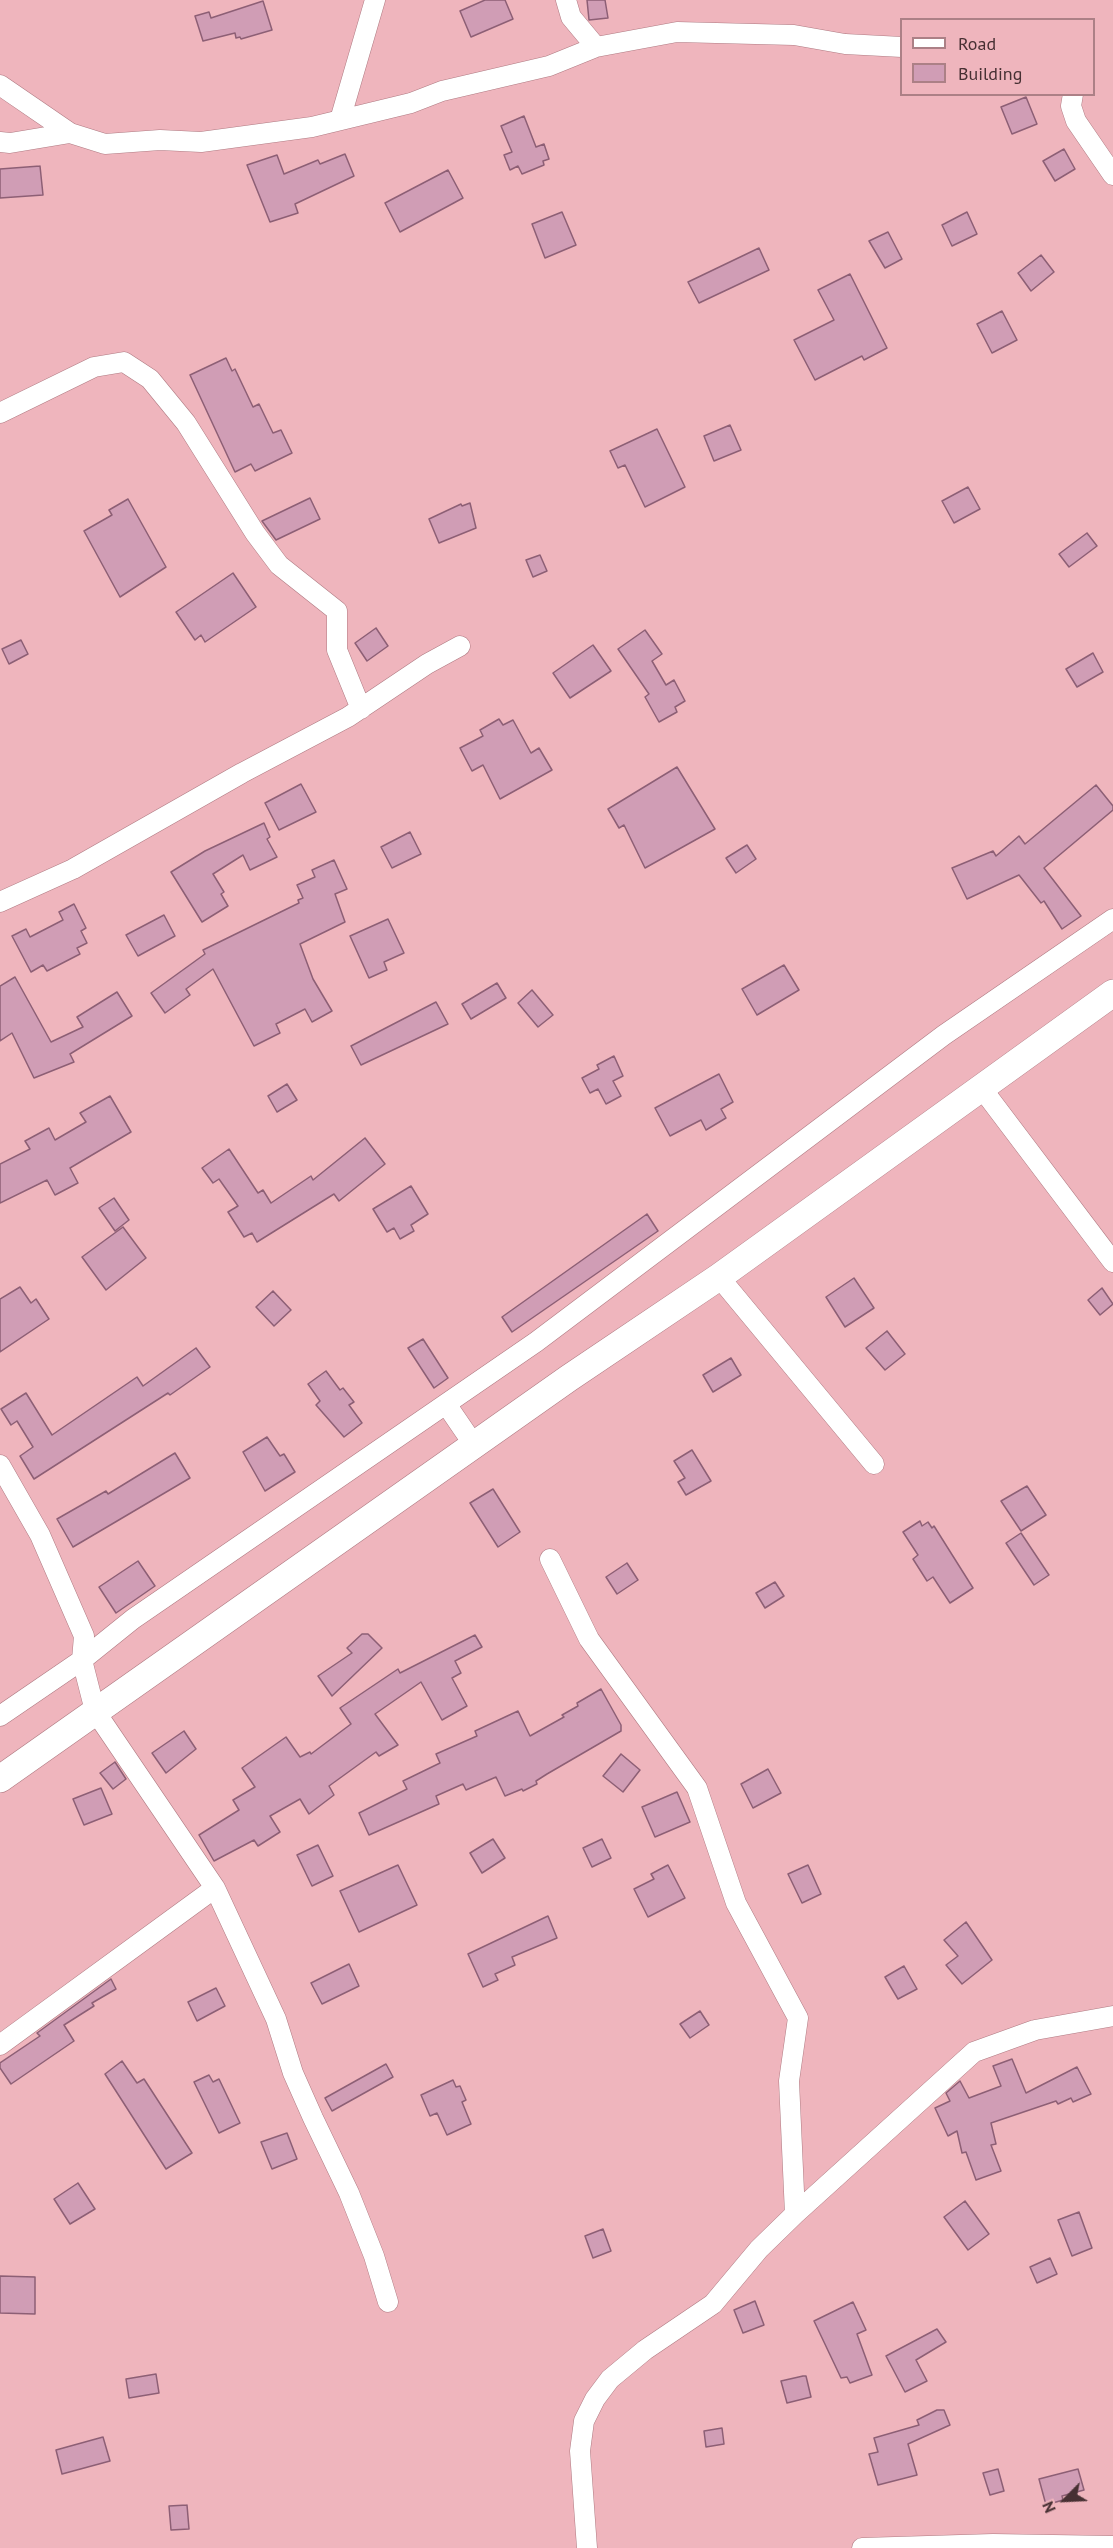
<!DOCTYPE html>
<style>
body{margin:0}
#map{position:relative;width:1113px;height:2548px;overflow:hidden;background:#efb5bd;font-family:"PT Sans",sans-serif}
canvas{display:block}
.legend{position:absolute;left:900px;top:18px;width:195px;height:78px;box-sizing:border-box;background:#efb5bd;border:2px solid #ac8086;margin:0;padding:8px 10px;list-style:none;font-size:18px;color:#473033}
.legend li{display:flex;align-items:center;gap:12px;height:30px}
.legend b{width:30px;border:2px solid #ac8086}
.north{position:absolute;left:1035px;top:2470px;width:60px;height:60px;-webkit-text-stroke:4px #efb5bd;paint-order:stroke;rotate:246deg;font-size:16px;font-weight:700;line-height:24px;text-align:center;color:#473033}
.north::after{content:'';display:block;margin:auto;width:21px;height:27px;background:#473033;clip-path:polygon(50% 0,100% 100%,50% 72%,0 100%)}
</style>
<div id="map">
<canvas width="1113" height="2548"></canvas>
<ul class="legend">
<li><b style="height:8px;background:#fff"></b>Road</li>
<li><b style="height:16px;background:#d09db5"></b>Building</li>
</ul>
<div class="north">N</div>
</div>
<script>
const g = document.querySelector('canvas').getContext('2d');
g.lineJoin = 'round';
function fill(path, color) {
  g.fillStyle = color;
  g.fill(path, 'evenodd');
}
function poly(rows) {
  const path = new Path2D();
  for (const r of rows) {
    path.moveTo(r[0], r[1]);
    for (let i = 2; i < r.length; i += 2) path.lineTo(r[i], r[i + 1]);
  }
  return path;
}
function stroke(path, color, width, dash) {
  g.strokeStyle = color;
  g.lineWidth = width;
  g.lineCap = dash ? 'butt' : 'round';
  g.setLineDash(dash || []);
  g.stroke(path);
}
const building = poly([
 [485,0,505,0,513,19,471,37,460,11,485,0],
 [587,0,605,0,608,18,589,20,587,0],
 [263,1,272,30,241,39,240,37,236,38,235,33,203,41,195,16,209,12,211,18,263,1],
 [1026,97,1037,124,1012,134,1001,107,1026,97],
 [524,116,536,147,544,144,549,159,543,161,544,165,522,174,518,166,510,170,504,155,512,152,501,126,524,116],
 [1064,149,1075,169,1055,181,1043,161,1064,149],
 [345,154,354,176,295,204,298,213,270,222,247,165,277,155,284,174,318,160,320,164,345,154],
 [40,166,43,195,0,198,0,169,40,166],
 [448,170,463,198,400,232,385,203,448,170],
 [562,212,576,245,545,258,532,224,562,212],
 [967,212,977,234,952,246,942,225,967,212],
 [888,232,902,259,885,268,869,241,888,232],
 [759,248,769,270,699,303,688,282,759,248],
 [1041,255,1054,272,1031,291,1018,273,1041,255],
 [850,274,887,348,864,360,862,356,815,380,794,340,834,320,818,290,850,274],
 [1002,311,1017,340,992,353,977,324,1002,311],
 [226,358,232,371,235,369,253,407,259,404,273,433,281,430,292,453,255,471,251,464,235,472,190,375,226,358],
 [730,425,741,450,714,461,704,436,730,425],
 [657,429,685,487,645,507,625,465,618,468,610,451,657,429],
 [968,487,980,509,954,523,942,501,968,487],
 [310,498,320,519,276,540,262,521,310,498],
 [128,499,166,567,120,597,84,531,112,515,109,510,128,499],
 [470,503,476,528,439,543,429,519,461,504,462,506,470,503],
 [1087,533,1097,546,1069,567,1059,554,1087,533],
 [540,555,547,571,533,577,526,560,540,555],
 [233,573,256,607,205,642,201,635,195,640,176,612,233,573],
 [376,628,388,646,367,661,355,643,376,628],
 [645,630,662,654,652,661,666,685,674,680,685,701,675,707,677,712,659,722,645,697,649,694,618,649,645,630],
 [21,640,28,654,9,664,2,649,21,640],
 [593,645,611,671,570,698,553,673,593,645],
 [1093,653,1103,672,1077,687,1066,669,1093,653],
 [499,719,503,725,513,720,531,753,539,748,552,770,500,799,483,765,472,771,460,748,483,736,480,730,499,719],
 [677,767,715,829,645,868,624,825,619,828,608,809,677,767],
 [301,784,316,812,279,830,265,803,301,784],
 [1096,785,1113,806,1113,810,1044,868,1081,916,1062,929,1044,901,1041,903,1019,875,967,899,952,868,993,851,996,856,1019,836,1025,844,1096,785],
 [264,823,270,837,267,839,277,857,250,870,243,855,213,874,224,892,221,894,228,906,202,922,171,872,205,851,264,823],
 [410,832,421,854,392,868,381,847,410,832],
 [747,845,756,859,736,873,726,858,747,845],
 [334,860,347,889,335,894,345,922,300,944,313,979,332,1011,312,1022,305,1009,276,1024,280,1033,254,1046,213,969,186,989,190,995,165,1013,151,993,205,954,203,950,299,903,298,900,303,898,297,885,315,877,312,870,334,860],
 [74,904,86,928,81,931,87,943,77,948,80,954,47,971,43,965,31,972,12,936,26,929,30,937,63,920,59,912,74,904],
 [164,915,175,936,138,956,126,935,164,915],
 [388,919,404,953,384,962,387,970,369,978,350,936,388,919],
 [784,965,799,990,757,1015,742,989,784,965],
 [15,977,51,1042,83,1027,77,1017,117,992,132,1016,70,1054,74,1062,34,1078,12,1033,0,1041,0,986,15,977],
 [497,983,506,998,471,1019,462,1004,497,983],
 [532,990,553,1015,538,1027,518,1003,532,990],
 [436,1002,448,1024,361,1065,351,1046,436,1002],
 [614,1056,623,1076,613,1081,621,1096,606,1104,598,1089,590,1093,582,1078,599,1069,597,1065,614,1056],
 [719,1074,733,1102,721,1109,726,1118,706,1130,701,1120,670,1136,655,1108,719,1074],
 [287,1084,297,1100,277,1112,268,1096,287,1084],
 [110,1096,131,1132,70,1168,78,1183,55,1195,47,1180,0,1203,0,1164,30,1149,25,1141,49,1128,55,1140,86,1122,80,1113,110,1096],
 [365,1138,385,1164,339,1201,334,1194,257,1242,252,1233,244,1237,228,1212,238,1206,219,1179,213,1183,202,1168,229,1149,258,1193,263,1190,271,1203,311,1176,313,1180,365,1138],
 [411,1186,428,1214,411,1225,414,1231,400,1239,394,1228,387,1232,373,1209,411,1186],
 [114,1198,129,1220,115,1231,99,1208,114,1198],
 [647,1214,658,1231,512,1332,502,1317,647,1214],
 [123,1227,146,1258,106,1290,82,1257,123,1227],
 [854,1278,874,1308,845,1327,826,1297,854,1278],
 [20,1287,31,1303,36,1299,49,1319,0,1352,0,1299,20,1287],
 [1102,1288,1113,1304,1100,1315,1088,1300,1102,1288],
 [273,1291,291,1310,274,1326,256,1307,273,1291],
 [887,1331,905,1354,885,1370,866,1348,887,1331],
 [423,1339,448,1378,434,1388,408,1348,423,1339],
 [196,1348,210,1367,170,1395,168,1393,34,1479,20,1456,33,1447,17,1421,11,1425,1,1409,26,1393,52,1435,137,1377,143,1386,196,1348],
 [731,1358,741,1375,713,1392,703,1375,731,1358],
 [326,1371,340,1390,343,1388,354,1402,349,1405,362,1423,344,1437,316,1405,320,1401,308,1384,326,1371],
 [267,1437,280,1456,284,1454,295,1472,265,1491,243,1452,267,1437],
 [692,1450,711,1481,686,1495,678,1482,685,1478,674,1461,692,1450],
 [175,1453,190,1478,73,1547,57,1519,106,1491,108,1494,175,1453],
 [1027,1486,1046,1515,1021,1531,1001,1501,1027,1486],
 [493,1489,520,1532,498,1547,470,1503,493,1489],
 [920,1521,922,1526,928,1522,932,1528,934,1526,973,1588,950,1603,933,1577,927,1581,913,1559,918,1555,903,1532,920,1521],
 [1021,1533,1049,1575,1034,1585,1006,1543,1021,1533],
 [138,1561,155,1586,116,1613,99,1587,138,1561],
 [627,1563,638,1580,617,1594,606,1577,627,1563],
 [775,1582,784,1596,765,1608,756,1593,775,1582],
 [362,1634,368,1634,382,1648,332,1696,318,1676,352,1653,347,1648,362,1634],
 [475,1635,482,1647,455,1661,461,1673,452,1678,467,1706,442,1720,421,1682,375,1714,398,1745,379,1756,376,1752,329,1786,334,1795,309,1814,300,1799,270,1816,280,1832,258,1846,254,1840,214,1861,199,1835,239,1810,233,1800,255,1787,242,1768,286,1737,300,1757,310,1752,311,1754,351,1724,340,1708,398,1669,400,1673,475,1635],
 [601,1689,621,1725,621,1731,547,1774,536,1781,537,1784,523,1791,522,1789,505,1796,496,1777,466,1790,463,1784,436,1796,439,1804,369,1835,359,1813,407,1789,403,1781,440,1763,436,1754,477,1736,475,1731,518,1711,530,1736,564,1717,562,1715,578,1706,577,1703,601,1689],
 [184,1731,196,1749,166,1773,152,1753,184,1731],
 [621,1754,640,1770,623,1792,603,1776,621,1754],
 [115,1762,126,1779,113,1789,100,1773,115,1762],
 [768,1769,781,1793,753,1808,741,1784,768,1769],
 [101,1788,112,1814,84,1825,73,1799,101,1788],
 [677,1792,690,1822,655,1837,642,1807,677,1792],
 [493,1839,505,1858,482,1873,470,1853,493,1839],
 [602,1839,611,1858,592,1867,583,1848,602,1839],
 [318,1845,333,1876,312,1886,297,1855,318,1845],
 [398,1865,417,1905,359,1932,340,1891,398,1865],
 [668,1865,685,1898,648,1917,634,1889,654,1879,651,1874,668,1865],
 [808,1865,821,1894,802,1903,788,1874,808,1865],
 [548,1916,557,1938,512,1957,515,1965,495,1974,498,1980,483,1987,468,1954,548,1916],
 [966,1922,992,1960,962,1984,946,1965,958,1956,944,1940,966,1922],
 [349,1964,359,1986,322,2004,311,1983,349,1964],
 [904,1966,917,1989,898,1999,885,1977,904,1966],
 [111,1979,116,1989,92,2003,94,2006,64,2025,74,2041,11,2084,0,2068,0,2063,40,2036,37,2033,111,1979],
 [216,1988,225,2006,197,2021,188,2002,216,1988],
 [700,2011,709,2025,690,2038,680,2024,700,2011],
 [1012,2059,1026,2093,1077,2067,1091,2094,1073,2102,1071,2098,1058,2104,1056,2101,991,2123,996,2144,991,2145,1001,2171,976,2180,966,2152,962,2153,957,2131,948,2136,935,2108,950,2101,946,2093,960,2081,969,2098,1001,2086,993,2066,1012,2059],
 [122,2061,137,2083,144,2079,192,2153,166,2169,105,2074,122,2061],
 [386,2064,393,2077,332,2111,325,2098,386,2064],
 [209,2075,213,2082,219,2079,240,2123,219,2133,194,2082,209,2075],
 [453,2080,456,2087,460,2086,466,2100,462,2102,471,2124,447,2135,437,2113,430,2116,421,2095,453,2080],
 [287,2133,297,2159,272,2169,261,2142,287,2133],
 [78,2183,95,2209,70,2224,54,2199,78,2183],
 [965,2201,989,2234,968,2250,944,2217,965,2201],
 [1079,2212,1092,2248,1072,2256,1058,2220,1079,2212],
 [603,2229,611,2251,593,2258,585,2236,603,2229],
 [1050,2258,1057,2274,1037,2283,1030,2267,1050,2258],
 [0,2276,35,2277,35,2314,0,2313,0,2276],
 [755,2301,764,2325,743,2333,734,2310,755,2301],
 [853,2302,866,2330,857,2334,872,2375,850,2383,847,2377,841,2378,814,2321,853,2302],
 [937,2329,946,2342,916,2360,927,2381,905,2392,886,2356,937,2329],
 [156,2374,159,2393,129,2398,126,2379,156,2374],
 [803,2376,806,2376,811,2397,787,2403,781,2381,803,2376],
 [937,2410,944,2410,950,2425,908,2444,917,2475,878,2485,869,2454,878,2452,874,2438,919,2425,917,2420,937,2410],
 [722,2428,724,2444,706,2447,704,2431,722,2428],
 [103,2437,110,2461,62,2474,56,2450,103,2437],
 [998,2469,1004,2491,990,2495,983,2473,998,2469],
 [1078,2469,1084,2490,1062,2496,1063,2500,1046,2505,1039,2479,1078,2469],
 [187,2505,189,2529,171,2530,169,2506,187,2505]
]);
fill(building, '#d09db5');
stroke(building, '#8d5f75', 1.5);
const street = poly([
 [566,0,571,17,596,47],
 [0,85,70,133],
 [1073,94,1071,106,1076,121,1113,175],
 [340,120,375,0],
 [0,142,10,143,70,133,105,144,160,140,201,142,312,127,411,103,442,91,549,66,596,47,677,32,794,35,845,44,902,47],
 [0,413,94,367,124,362,150,379,186,423,255,533,279,565,337,611,337,650,361,709],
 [0,902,73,869,242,773,348,717,427,664,460,646],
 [980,1086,1113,1262],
 [719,1277,874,1464],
 [446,1404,474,1445],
 [0,1465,40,1535,84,1636,82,1660,95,1711,215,1888,276,2019,293,2073,313,2118,349,2193,374,2256,388,2302],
 [550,1559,589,1639,697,1788,736,1903,798,2018,789,2081,795,2214],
 [0,1716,82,1660,133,1619,536,1342,944,1035,1113,919],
 [0,2045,215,1888],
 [587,2548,580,2451,584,2421,595,2399,610,2379,645,2350,713,2304,759,2249,795,2214,974,2052,1035,2030,1113,2016],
 [862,2548,993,2544,1113,2546]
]);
const secondary = poly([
 [0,1779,569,1378,719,1277,1113,993]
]);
stroke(street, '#af7a82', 21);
stroke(secondary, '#af7a82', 28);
stroke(street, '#fff', 20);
stroke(secondary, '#fff', 27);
</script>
